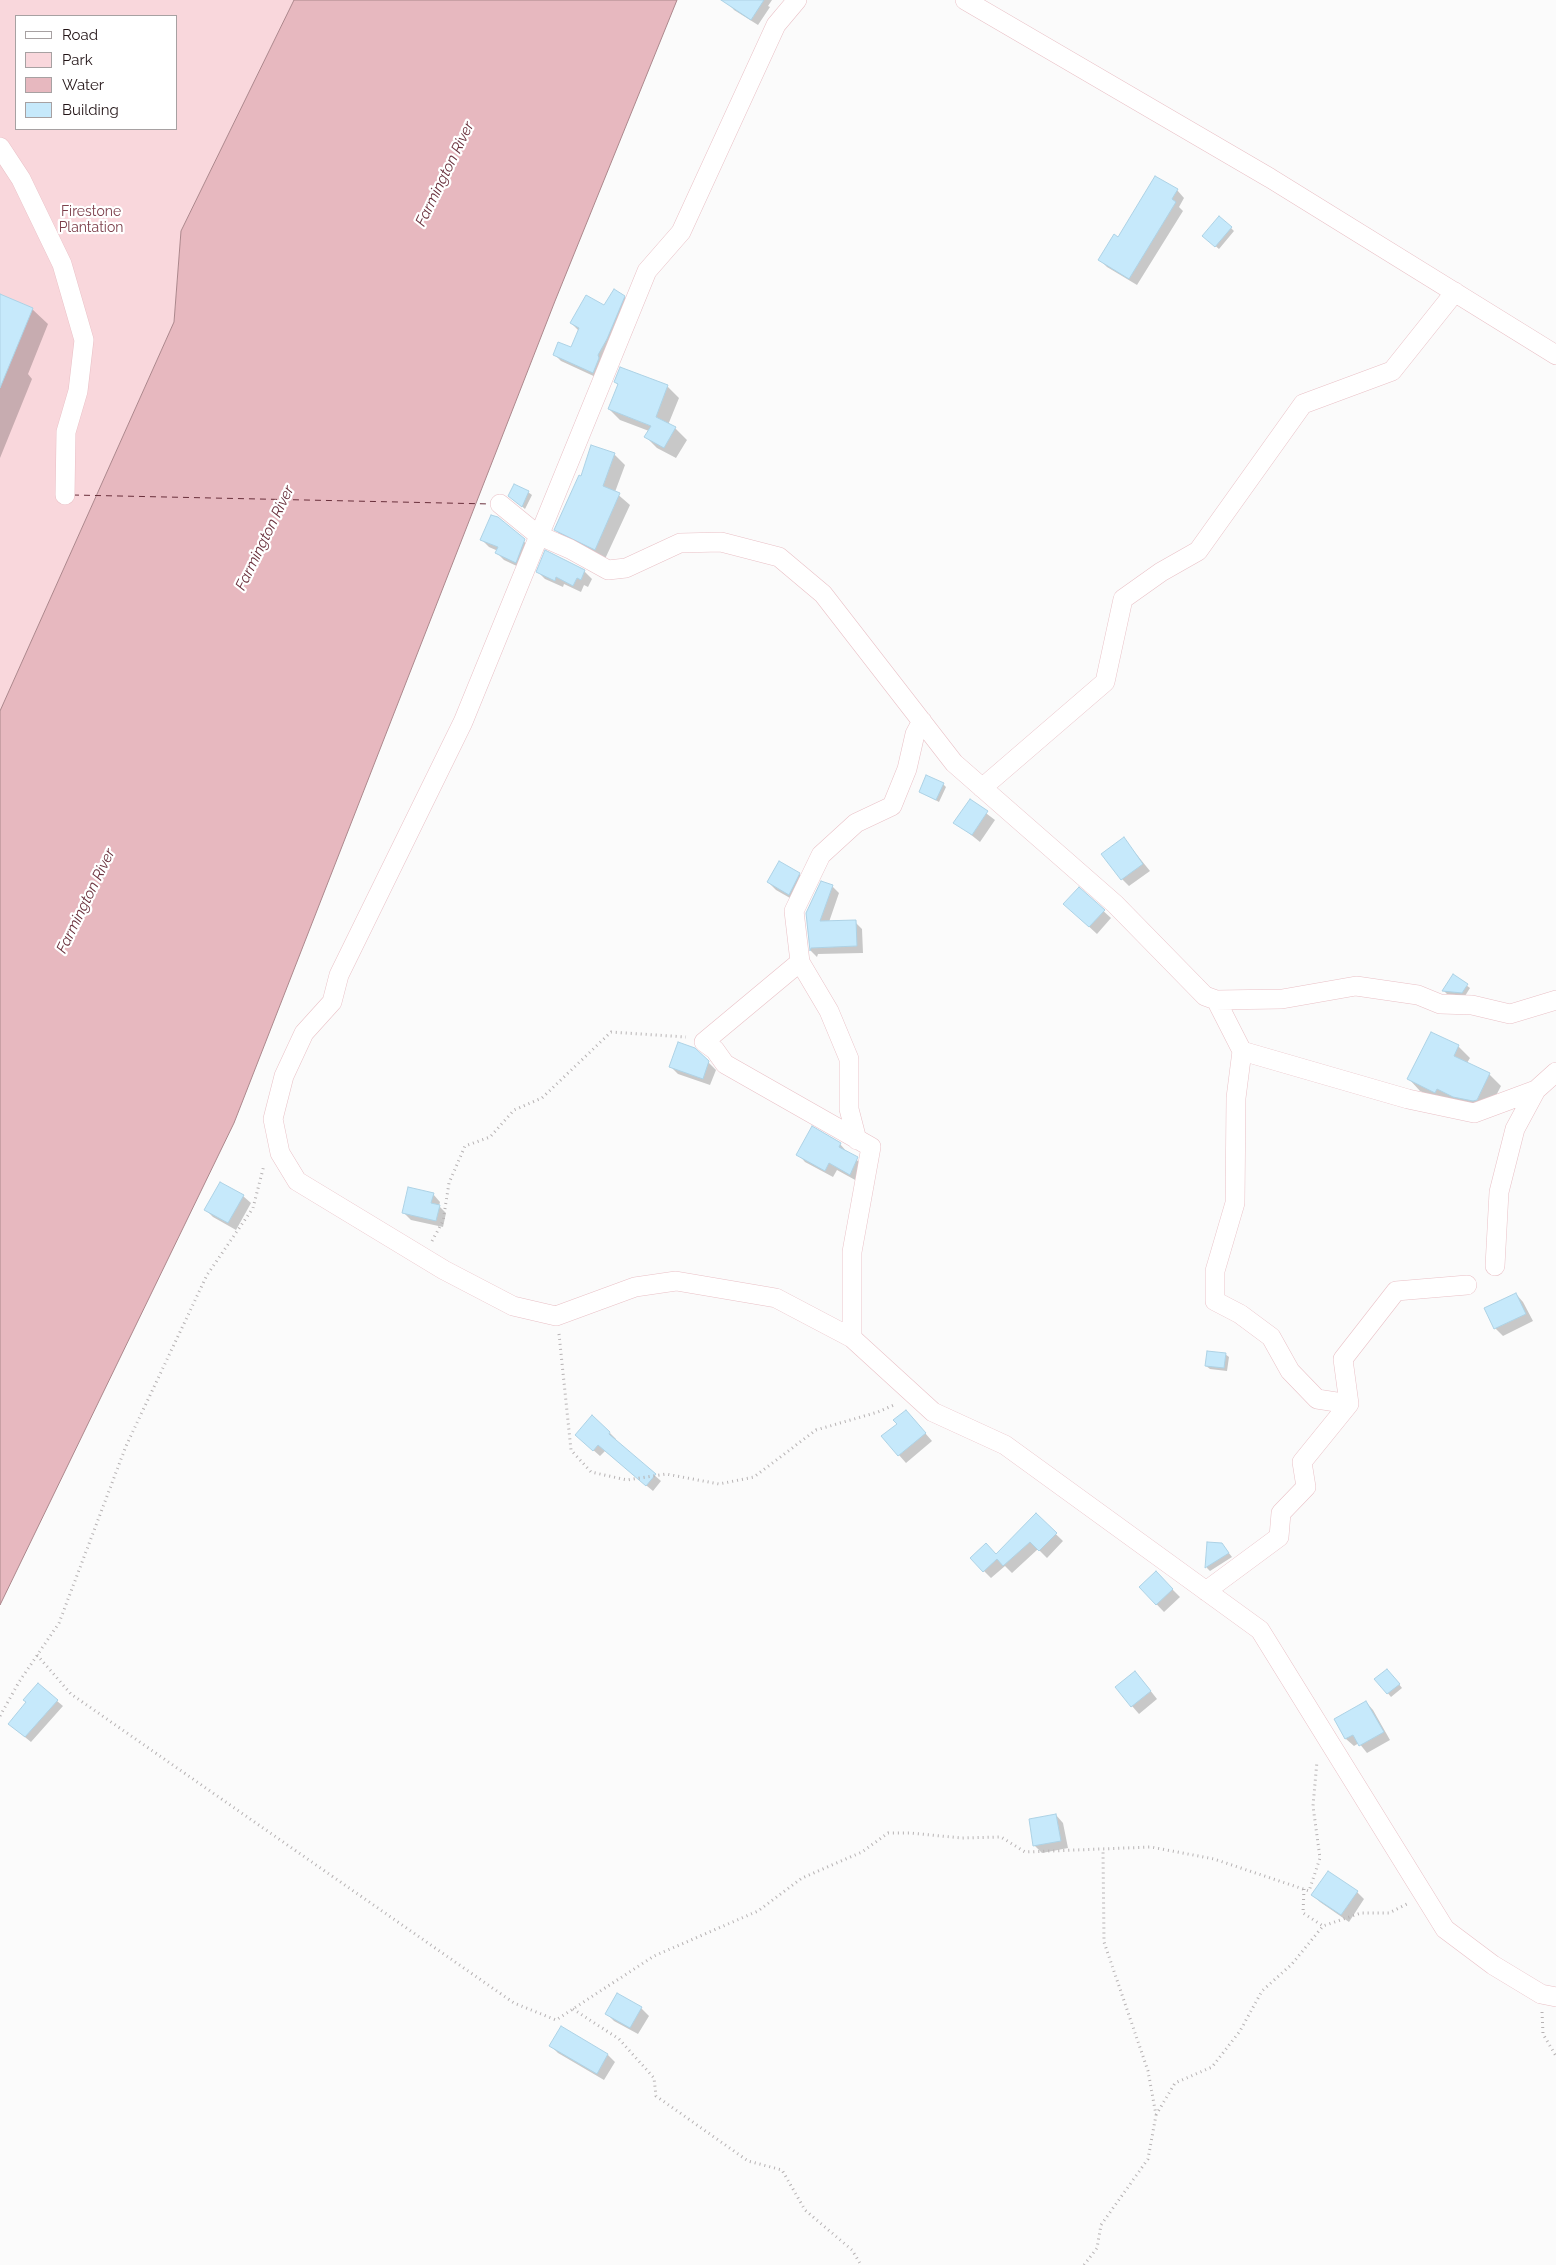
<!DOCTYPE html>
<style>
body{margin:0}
#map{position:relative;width:1556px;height:2265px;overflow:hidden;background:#fbfbfb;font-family:Raleway,sans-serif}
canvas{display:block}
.legend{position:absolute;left:15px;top:15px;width:162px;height:115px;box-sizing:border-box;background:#fff;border:1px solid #a7a1a2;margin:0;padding:6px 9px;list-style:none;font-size:15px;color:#221416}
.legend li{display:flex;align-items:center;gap:10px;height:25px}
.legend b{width:25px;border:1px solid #a7a1a2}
</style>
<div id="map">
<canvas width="1556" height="2265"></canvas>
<ul class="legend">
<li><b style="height:6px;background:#fff"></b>Road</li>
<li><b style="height:14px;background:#f9d7dc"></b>Park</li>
<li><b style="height:14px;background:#e7b8bf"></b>Water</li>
<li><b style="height:14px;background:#c6e9fb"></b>Building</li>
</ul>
</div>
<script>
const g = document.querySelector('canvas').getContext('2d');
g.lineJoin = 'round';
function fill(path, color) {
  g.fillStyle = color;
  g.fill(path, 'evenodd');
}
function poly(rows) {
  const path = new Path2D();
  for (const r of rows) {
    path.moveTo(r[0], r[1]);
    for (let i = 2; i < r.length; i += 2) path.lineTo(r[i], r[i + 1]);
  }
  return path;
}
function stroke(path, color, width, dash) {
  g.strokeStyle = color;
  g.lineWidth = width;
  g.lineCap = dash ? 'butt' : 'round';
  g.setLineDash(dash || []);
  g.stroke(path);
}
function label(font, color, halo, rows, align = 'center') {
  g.font = font + ' Raleway,sans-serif';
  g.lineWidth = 4.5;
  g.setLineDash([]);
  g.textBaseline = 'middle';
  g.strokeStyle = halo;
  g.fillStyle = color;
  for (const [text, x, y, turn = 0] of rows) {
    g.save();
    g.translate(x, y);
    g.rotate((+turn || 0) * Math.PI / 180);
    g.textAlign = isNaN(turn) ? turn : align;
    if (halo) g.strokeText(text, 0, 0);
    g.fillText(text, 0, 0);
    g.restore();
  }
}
fill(poly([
 [0,0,294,0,181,231,174,322,0,711],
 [16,16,176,16,176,129,16,129]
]), '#f9d7dc');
const water = poly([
 [294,0,677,0,555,301,234,1123,0,1605,0,711,174,322,181,231,294,0]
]);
fill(water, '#e7b8bf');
stroke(water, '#ac878c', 1);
fill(poly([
 [730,0,772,0,768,6,770,7,758,25,734,10,728,3],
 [1177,190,1184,198,1179,207,1183,211,1137,285,1107,267,1100,260,1119,238],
 [1231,228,1234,231,1219,249,1207,239],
 [624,296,631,304,600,379,561,361,554,354,571,349,579,331,571,323],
 [0,300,32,309,48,324,28,374,32,379,0,458],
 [621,368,668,387,679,398,668,425,675,428,687,440,676,458,657,448,646,437,649,431,620,420,609,409,618,385,615,382],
 [614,454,625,465,615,492,630,505,605,559,566,540,555,529,581,477],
 [528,492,532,495,525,509,513,499],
 [492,517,532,548,523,569,504,560,497,553,498,551,489,547,481,539],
 [584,571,592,579,588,587,584,585,581,592,564,584,563,587,545,579,538,572],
 [943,784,946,787,939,802,920,792],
 [970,801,995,820,980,842,955,822],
 [1124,839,1150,871,1129,886,1122,879],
 [799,874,807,881,797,902,776,890,768,882],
 [832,886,839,893,829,922,855,922,862,929,863,953,818,954,817,957,811,951,807,913],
 [1079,889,1111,918,1097,934,1072,911],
 [1454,976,1470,988,1465,996,1447,994,1444,991],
 [1458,1046,1470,1058,1467,1063,1489,1074,1501,1086,1488,1111,1447,1104,1420,1091,1409,1079],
 [708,1062,716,1070,710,1085,678,1074,671,1067],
 [840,1144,847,1152,864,1166,857,1181,837,1170,833,1177,805,1162,798,1154],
 [433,1194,440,1202,439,1206,446,1213,443,1227,411,1220,404,1213],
 [243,1196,251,1203,236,1230,213,1217,206,1210],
 [1516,1294,1523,1302,1533,1321,1503,1336,1495,1328,1485,1309],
 [1225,1354,1229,1357,1227,1371,1210,1369,1206,1366],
 [913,1419,932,1441,906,1463,883,1437],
 [610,1433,616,1439,614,1440,661,1481,653,1491,605,1451,600,1456,583,1441],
 [1036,1515,1063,1541,1047,1558,1038,1549,1012,1573,1005,1566,991,1578,984,1571,996,1556],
 [1209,1543,1225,1548,1232,1557,1210,1571,1207,1568],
 [1156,1573,1180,1597,1164,1612,1140,1587],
 [1391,1674,1402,1688,1391,1697,1376,1679],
 [1142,1680,1157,1699,1139,1714,1132,1706],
 [57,1701,63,1706,31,1742,15,1729],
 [1366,1702,1373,1710,1390,1740,1367,1753,1359,1743,1354,1746,1346,1739,1335,1720],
 [1056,1815,1063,1823,1068,1848,1042,1853,1034,1845],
 [1357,1892,1364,1899,1349,1922,1320,1902,1313,1895],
 [617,1995,641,2008,649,2016,638,2034,614,2021,606,2013],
 [561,2028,608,2055,615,2062,604,2080,558,2053,551,2046]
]), '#0003');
stroke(poly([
 [73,495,491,504]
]), '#692f3b', 1, [6, 5]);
const building = poly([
 [721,0,764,0,751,20,721,0],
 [1155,176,1178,189,1172,199,1176,202,1129,279,1098,260,1114,234,1118,237,1155,176],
 [1219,216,1232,227,1215,247,1202,236,1219,216],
 [614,289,625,296,607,339,598,355,599,358,593,373,553,355,558,342,571,347,579,328,570,323,586,295,604,305,614,289],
 [0,294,33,308,0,388,0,294],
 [620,367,668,385,656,417,676,427,664,448,644,437,651,426,608,409,618,384,614,382,620,367],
 [591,445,615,453,603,486,620,493,595,550,554,530,579,475,581,476,591,445],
 [514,484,529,491,522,507,508,496,514,484],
 [491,515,498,517,525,539,516,563,495,553,498,547,480,540,491,515],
 [545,550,585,570,581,580,577,578,573,586,556,577,555,581,536,572,545,550],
 [926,775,944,783,936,800,919,792,926,775],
 [970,799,988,811,972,835,953,823,970,799],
 [1124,837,1143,864,1121,880,1101,854,1124,837],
 [779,861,800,873,789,895,767,882,779,861],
 [821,881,833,885,820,921,856,920,857,946,811,948,810,951,806,913,821,881],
 [1079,887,1105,910,1089,927,1063,904,1079,887],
 [1453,974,1468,984,1462,993,1442,991,1453,974],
 [1431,1032,1459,1045,1454,1056,1490,1073,1477,1100,1473,1101,1453,1097,1437,1089,1435,1093,1407,1079,1431,1032],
 [678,1042,695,1048,709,1061,703,1079,669,1067,678,1042],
 [812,1126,841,1143,839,1147,858,1157,850,1175,829,1163,825,1171,796,1155,812,1126],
 [220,1182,244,1195,228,1223,204,1210,220,1182],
 [408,1187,434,1193,431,1203,440,1205,436,1221,402,1213,408,1187],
 [1516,1293,1526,1314,1494,1329,1484,1308,1516,1293],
 [1207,1351,1226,1353,1224,1368,1205,1366,1207,1351],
 [906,1410,926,1433,898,1456,881,1436,897,1424,893,1420,906,1410],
 [592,1415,610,1432,609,1434,656,1474,646,1486,598,1445,593,1451,575,1435,592,1415],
 [1036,1513,1057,1533,1039,1551,1030,1542,1003,1566,997,1559,983,1572,970,1558,986,1543,996,1554,1036,1513],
 [1207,1542,1222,1543,1229,1553,1205,1568,1207,1542],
 [1156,1571,1173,1589,1156,1605,1139,1587,1156,1571],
 [1387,1669,1400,1684,1387,1694,1374,1679,1387,1669],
 [1135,1671,1151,1691,1131,1707,1115,1687,1135,1671],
 [38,1683,58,1700,25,1737,8,1724,26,1702,23,1700,38,1683],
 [1366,1701,1384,1732,1359,1746,1353,1735,1345,1739,1334,1719,1366,1701],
 [1056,1814,1061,1841,1033,1846,1029,1819,1056,1814],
 [1328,1871,1358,1891,1341,1915,1311,1895,1328,1871],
 [617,1993,642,2007,630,2028,605,2014,617,1993],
 [561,2026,608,2054,597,2074,549,2046,561,2026]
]);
fill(building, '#c6e9fb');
stroke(building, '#add2e5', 1);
const street = poly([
 [797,0,776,25,681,232,647,271,463,722,339,975,332,1002,304,1033,284,1076,273,1119,280,1153,297,1181,444,1270,513,1306,556,1316,635,1287,676,1281,776,1298,852,1338,933,1412,1005,1445,1260,1630,1445,1929,1493,1965,1541,1994,1556,1997],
 [965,0,1270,178,1556,355],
 [0,147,21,179,62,264,84,340,78,391,66,432,65,495],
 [500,504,538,535,570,549,608,570,626,568,680,543,721,542,779,557,823,594,954,763,1115,904,1205,996,1216,1000,1242,1051,1408,1099,1474,1113,1536,1090],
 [982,788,1105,682,1123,599,1161,572,1198,551,1303,404,1392,371,1455,292],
 [800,962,829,1011,849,1059,849,1109,857,1140],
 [1216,1000,1282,999,1356,986,1418,995,1440,1004,1472,1005,1510,1014,1556,1000],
 [1242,1051,1236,1098,1235,1203,1215,1271,1215,1301,1240,1314,1271,1337,1290,1371,1317,1399,1349,1404],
 [1495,1266,1499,1192,1515,1129,1536,1090,1556,1072],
 [852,1338,852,1252,871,1147,725,1064,715,1050,704,1042,800,962,794,911,821,855,856,823,892,806,907,769,915,734,922,721],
 [1206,1591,1279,1537,1281,1513,1306,1487,1302,1462,1349,1404,1343,1359,1396,1291,1467,1285]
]);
stroke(street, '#e9c0c6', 20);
stroke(poly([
 [432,1241,443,1221,449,1183,465,1146,490,1137,514,1110,542,1098,611,1032,686,1037],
 [559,1334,571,1450,591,1472,627,1480,666,1474,719,1484,754,1477,816,1430,878,1412,896,1404],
 [37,1655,71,1694,514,2003,556,2020,654,1956,758,1911,802,1878,862,1852,888,1833,910,1833,962,1838,1001,1837,1025,1852,1151,1847,1214,1859,1309,1891,1320,1858,1313,1806,1317,1761],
 [0,1716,19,1682,59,1623,126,1446,207,1275,253,1208,264,1165],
 [1304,1889,1303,1913,1323,1926],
 [573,2009,619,2039,654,2078,656,2096,748,2161,782,2170,805,2210,852,2250,861,2265],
 [1542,2012,1543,2034,1556,2056],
 [1156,2115,1175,2083,1212,2067,1240,2031,1262,1991,1292,1964,1323,1926,1361,1913,1389,1913,1407,1904],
 [1084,2265,1097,2248,1101,2225,1148,2159,1156,2115,1148,2071,1104,1942,1103,1849]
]), '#b6b2b3', 3, [1, 4]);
stroke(street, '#fff', 19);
label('14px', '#7d404c', '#fff', [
 ["Firestone",91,212],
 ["Plantation",91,228]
]);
label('italic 15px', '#692f3b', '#fff', [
 ["Farmington River",445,174,-64],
 ["Farmington River",265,538,-64],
 ["Farmington River",86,901,-64]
]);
</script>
